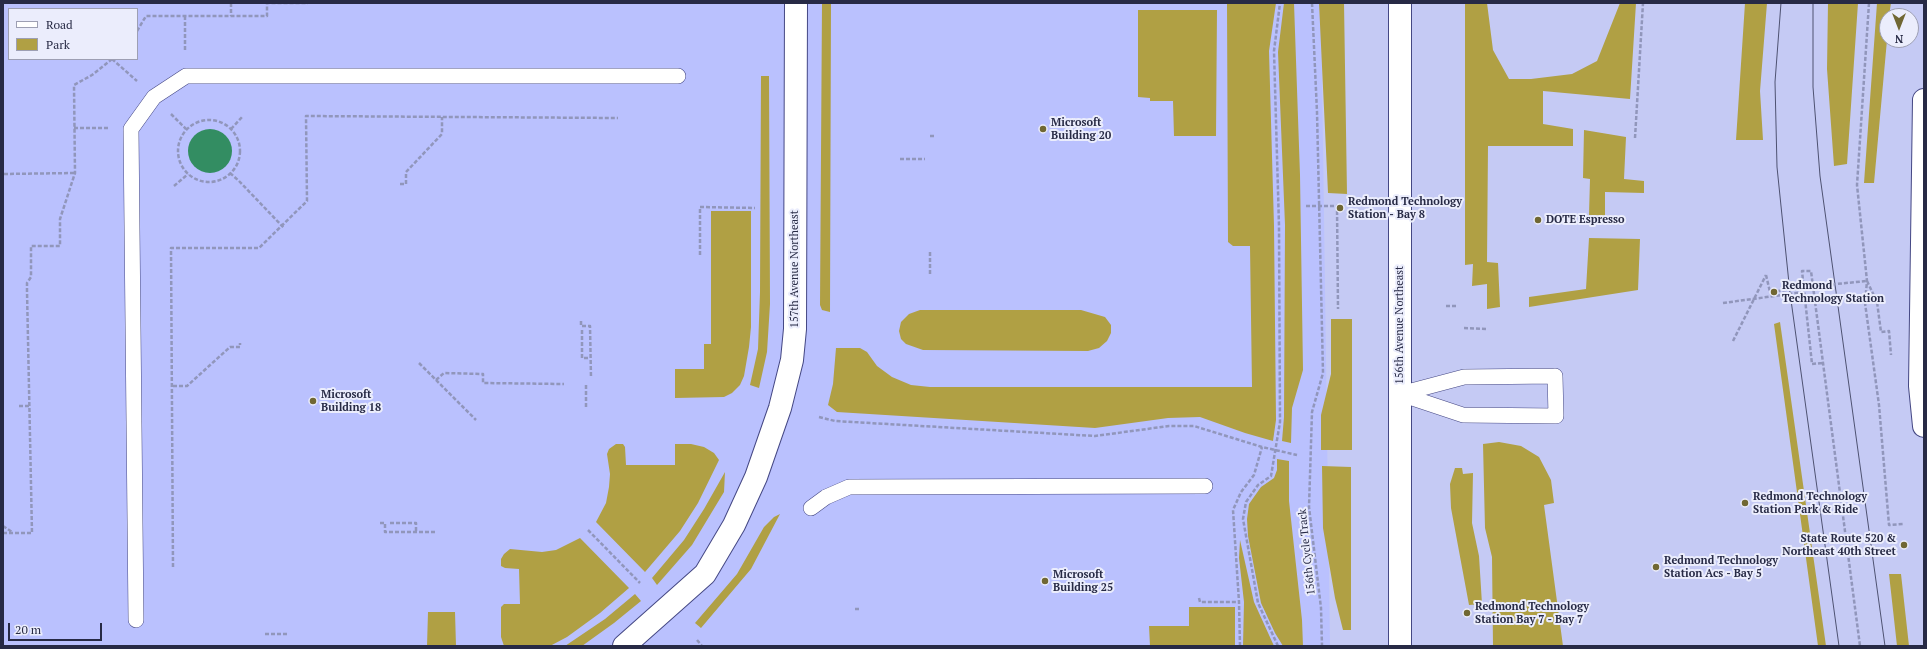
<!DOCTYPE html>
<style>
body{margin:0}
#map{position:relative;width:1927px;height:649px;overflow:hidden;background:#c5caf4;font-family:"PT Serif",serif}
canvas{display:block}
.frame{position:absolute;inset:0;border:4px solid #272a45;pointer-events:none}
.legend{position:absolute;left:8px;top:8px;width:130px;height:52px;box-sizing:border-box;background:#ebedfc;border:1px solid #9d9fb3;margin:0;padding:5px 7px;list-style:none;font-size:12px;color:#272a45}
.legend li{display:flex;align-items:center;gap:8px;height:20px}
.legend b{width:20px;border:1px solid #9d9fb3}
.north{position:absolute;left:1879px;top:8px;width:40px;height:40px;box-sizing:border-box;background:#ebedfc;border:1px solid #9d9fb3;border-radius:50%;rotate:180deg;font-size:11px;font-weight:700;line-height:16px;text-align:center;color:#272a45}
.north::after{content:'';display:block;margin:auto;width:14px;height:18px;background:#706733;clip-path:polygon(50% 0,100% 100%,50% 72%,0 100%)}
.scale{position:absolute;left:8px;top:623px;width:94px;height:18px;box-sizing:border-box;border:2px solid #272a45;border-top:0;padding-left:5px;font-size:12px;line-height:14px;white-space:nowrap;color:#272a45;-webkit-text-stroke:3px #ebedfc;paint-order:stroke}
</style>
<div id="map">
<canvas width="1927" height="649"></canvas>
<div class="frame"></div>
<ul class="legend">
<li><b style="height:5px;background:#fff"></b>Road</li>
<li><b style="height:11px;background:#b0a044"></b>Park</li>
</ul>
<div class="north">N</div>
<div class="scale">20 m</div>
</div>
<script>
const g = document.querySelector('canvas').getContext('2d');
g.lineJoin = 'round';
function fill(path, color) {
  g.fillStyle = color;
  g.fill(path, 'evenodd');
}
function poly(rows) {
  const path = new Path2D();
  for (const r of rows) {
    if (r.length === 3) {
      path.moveTo(r[0] + r[2], r[1]);
      path.arc(r[0], r[1], r[2], 0, 2 * Math.PI);
      continue;
    }
    path.moveTo(r[0], r[1]);
    for (let i = 2; i < r.length; i += 2) path.lineTo(r[i], r[i + 1]);
  }
  return path;
}
function stroke(path, color, width, dash) {
  g.strokeStyle = color;
  g.lineWidth = width;
  g.lineCap = dash ? 'butt' : 'round';
  g.setLineDash(dash || []);
  g.stroke(path);
}
function label(font, color, halo, rows, align = 'center') {
  g.font = font + ' "PT Serif",serif';
  g.lineWidth = 4;
  g.setLineDash([]);
  g.textBaseline = 'middle';
  g.strokeStyle = halo;
  g.fillStyle = color;
  for (const [text, x, y, turn = 0] of rows) {
    g.save();
    g.translate(x, y);
    g.rotate((+turn || 0) * Math.PI / 180);
    g.textAlign = isNaN(turn) ? turn : align;
    if (halo) g.strokeText(text, 0, 0);
    g.fillText(text, 0, 0);
    g.restore();
  }
}
fill(poly([
 [3,3,1321,3,1330,646,3,646],
 [9,9,137,9,137,59,9,59]
]), '#bac1fe');
fill(poly([
 [822,3,831,3,830,312,822,310,820,305],
 [1227,3,1276,3,1269,51,1274,226,1276,420,1273,441,1245,433,1200,417,1168,418,1095,428,837,412,828,405,833,384,836,348,860,348,867,352,877,366,892,377,911,385,930,387,1252,387,1250,246,1233,246,1228,242],
 [1284,3,1294,3,1300,175,1303,370,1292,408,1291,443,1282,441,1284,417,1285,225,1278,52],
 [1319,3,1344,3,1347,194,1328,193],
 [1465,3,1487,3,1493,50,1509,79,1531,79,1572,74,1597,61,1620,3,1636,3,1630,99,1543,91,1543,124,1573,129,1573,146,1488,146,1487,262,1498,263,1500,307,1487,309,1487,284,1472,286,1473,264,1465,265],
 [1745,3,1767,3,1760,91,1763,140,1736,140],
 [1828,3,1858,3,1847,164,1834,166,1827,69],
 [1877,3,1891,3,1889,16,1887,16,1887,40,1874,183,1864,183],
 [1138,10,1217,10,1216,136,1174,136,1173,101,1150,101,1150,98,1138,97],
 [761,76,769,76,770,304,767,352,759,388,750,385,758,349,760,292],
 [1584,130,1626,137,1624,179,1644,181,1644,193,1605,192,1605,216,1589,215,1590,179,1583,178],
 [711,211,751,211,751,327,749,347,744,376,740,385,732,393,724,397,675,398,675,369,704,369,704,344,711,344],
 [1589,238,1640,239,1638,290,1529,307,1529,297,1586,289],
 [920,310,1081,310,1105,317,1111,325,1111,333,1107,341,1099,348,1088,351,923,350,906,344,901,339,899,331,901,322,909,314],
 [1331,319,1352,319,1352,450,1321,450,1321,415,1331,374],
 [1780,322,1826,646,1818,646,1774,324],
 [1499,442,1521,446,1539,457,1551,480,1554,503,1544,505,1563,646,1493,646,1492,557,1485,528,1483,444],
 [616,444,623,444,625,447,626,465,675,465,675,444,691,444,704,447,714,453,719,460,698,503,680,531,645,572,596,522,606,503,609,487,610,474,607,454,609,449],
 [1277,459,1289,461,1289,501,1302,620,1303,646,1283,646,1275,633,1261,603,1248,536,1247,519,1249,504,1261,487,1274,478,1277,470],
 [1322,466,1351,467,1351,630,1343,630,1335,598,1323,528],
 [1455,468,1462,468,1463,474,1473,473,1472,523,1479,556,1482,604,1469,605,1451,508,1450,484],
 [725,472,724,492,692,545,657,585,652,578,684,540,704,509],
 [780,514,751,569,701,628,695,623,737,574,764,527,774,517],
 [580,538,629,588,600,613,567,637,550,646,504,646,501,637,501,607,504,604,520,604,519,569,505,568,501,566,501,559,504,554,510,549,542,552,556,550],
 [1240,540,1254,602,1274,646,1243,646,1244,602,1239,558],
 [1889,574,1901,574,1909,646,1897,646],
 [635,594,641,601,614,623,582,646,565,646,605,619],
 [1189,607,1235,607,1235,646,1150,646,1149,626,1189,626],
 [428,612,455,612,456,646,427,646]
]), '#b0a044');
fill(poly([
 [210,151,22]
]), '#338d62');
const lane = poly([
 [1555,376,1556,416,1463,415,1400,394,1464,377,1555,376],
 [811,508,826,497,849,487,1205,486],
 [136,620,131,129,154,97,186,76,678,76]
]);
const street = poly([
 [624,646,705,574,734,525,756,477,780,408,792,360,795,329,796,3]
]);
const secondary = poly([
 [1400,646,1400,3]
]);
const highway = poly([
 [1924,100,1920,386,1924,426]
]);
stroke(lane, '#454884', 16);
stroke(street, '#454884', 24);
stroke(secondary, '#454884', 24);
stroke(highway, '#454884', 24);
stroke(poly([
 [231,3,231,16],
 [1312,3,1317,112,1323,373,1312,412,1309,507,1321,608,1322,646],
 [1869,3,1857,185,1867,281,1865,303,1879,405,1889,525,1903,524],
 [185,16,185,52],
 [137,31,146,16,267,16,267,3,308,3],
 [112,59,137,81],
 [171,114,186,129],
 [209,151,31],
 [74,128,108,128],
 [231,129,243,116],
 [930,136,936,136],
 [1635,138,1643,3],
 [900,159,925,159],
 [230,173,239,181],
 [4,174,75,173],
 [400,184,406,184,406,172,442,134,442,117],
 [174,186,188,174],
 [1306,206,1337,206,1338,309],
 [930,252,930,276],
 [700,255,700,207,755,208],
 [1766,275,1770,292,1826,285],
 [1867,281,1877,302,1881,332,1889,331,1891,355],
 [1723,303,1804,292],
 [1446,306,1457,306],
 [581,321,581,326,590,326,591,378],
 [1464,328,1487,329],
 [582,330,582,358,590,358],
 [1733,341,1766,275],
 [419,363,476,420],
 [1822,363,1812,364,1802,271,1811,271,1860,646],
 [436,380,444,373,483,374,483,383,564,384],
 [586,385,586,409],
 [173,386,187,386,230,347,240,347,240,343],
 [19,406,29,406],
 [819,417,835,421,1095,436,1169,426,1194,426,1262,447,1297,455],
 [380,523,385,523,385,532,435,532],
 [390,523,416,523,416,532],
 [3,526,12,532],
 [588,530,640,583],
 [3,533,32,533,27,291,27,283,31,277,31,246,60,246,60,219,75,173,74,85,92,75,112,59],
 [173,567,171,248,259,248,307,201,306,116,618,118],
 [1199,598,1200,602,1239,602],
 [855,609,860,609],
 [265,634,289,634],
 [697,640,702,646],
 [1240,646,1239,602,1233,510,1241,492,1254,475,1262,447],
 [1278,646,1258,603,1243,519,1246,502,1258,485,1271,476,1280,422,1279,226,1274,51,1280,3]
]), '#9196bb', 2.5, [4, 2]);
stroke(lane, '#fff', 15);
stroke(street, '#fff', 22);
stroke(secondary, '#fff', 22);
stroke(highway, '#fff', 22);
stroke(poly([
 [1781,3,1775,82,1777,167,1781,206,1790,293,1839,646],
 [1813,3,1813,87,1820,176,1885,646]
]), '#4e5271', 1);
stroke(poly([
 [239,181,284,228],
 [1826,285,1867,281]
]), '#9196bb', 2.5, [4, 2]);
for (const [x, y, r, color] of [
 [1043,129,4,"#706733"],
 [1340,208,4,"#706733"],
 [1538,220,4,"#706733"],
 [1774,292,4,"#706733"],
 [313,401,4,"#706733"],
 [1745,503,4,"#706733"],
 [1904,545,4,"#706733"],
 [1656,567,4,"#706733"],
 [1045,581,4,"#706733"],
 [1467,613,4,"#706733"]
]) {
  const dot = new Path2D();
  dot.arc(x, y, r, 0, 2 * Math.PI);
  g.fillStyle = color;
  g.fill(dot);
  stroke(dot, '#ebedfc', 1.5);
}
label('bold 11px', '#272a45', '#ebedfc', [
 ["Microsoft",1051,123],
 ["Building 20",1051,136],
 ["Redmond Technology",1348,202],
 ["Station - Bay 8",1348,215],
 ["DOTE Espresso",1546,220],
 ["Redmond",1782,286],
 ["Technology Station",1782,299],
 ["Microsoft",321,395],
 ["Building 18",321,408],
 ["Redmond Technology",1753,497],
 ["Station Park & Ride",1753,510],
 ["State Route 520 &",1896,539,"right"],
 ["Northeast 40th Street",1896,552,"right"],
 ["Redmond Technology",1664,561],
 ["Station Acs - Bay 5",1664,574],
 ["Microsoft",1053,575],
 ["Building 25",1053,588],
 ["Redmond Technology",1475,607],
 ["Station Bay 7 - Bay 7",1475,620]
], 'left');
label('11px', '#272a45', '#ebedfc', [
 ["157th Avenue Northeast",795,269,-90],
 ["156th Avenue Northeast",1400,325,-90],
 ["156th Cycle Track",1307,552,-96]
]);
</script>
